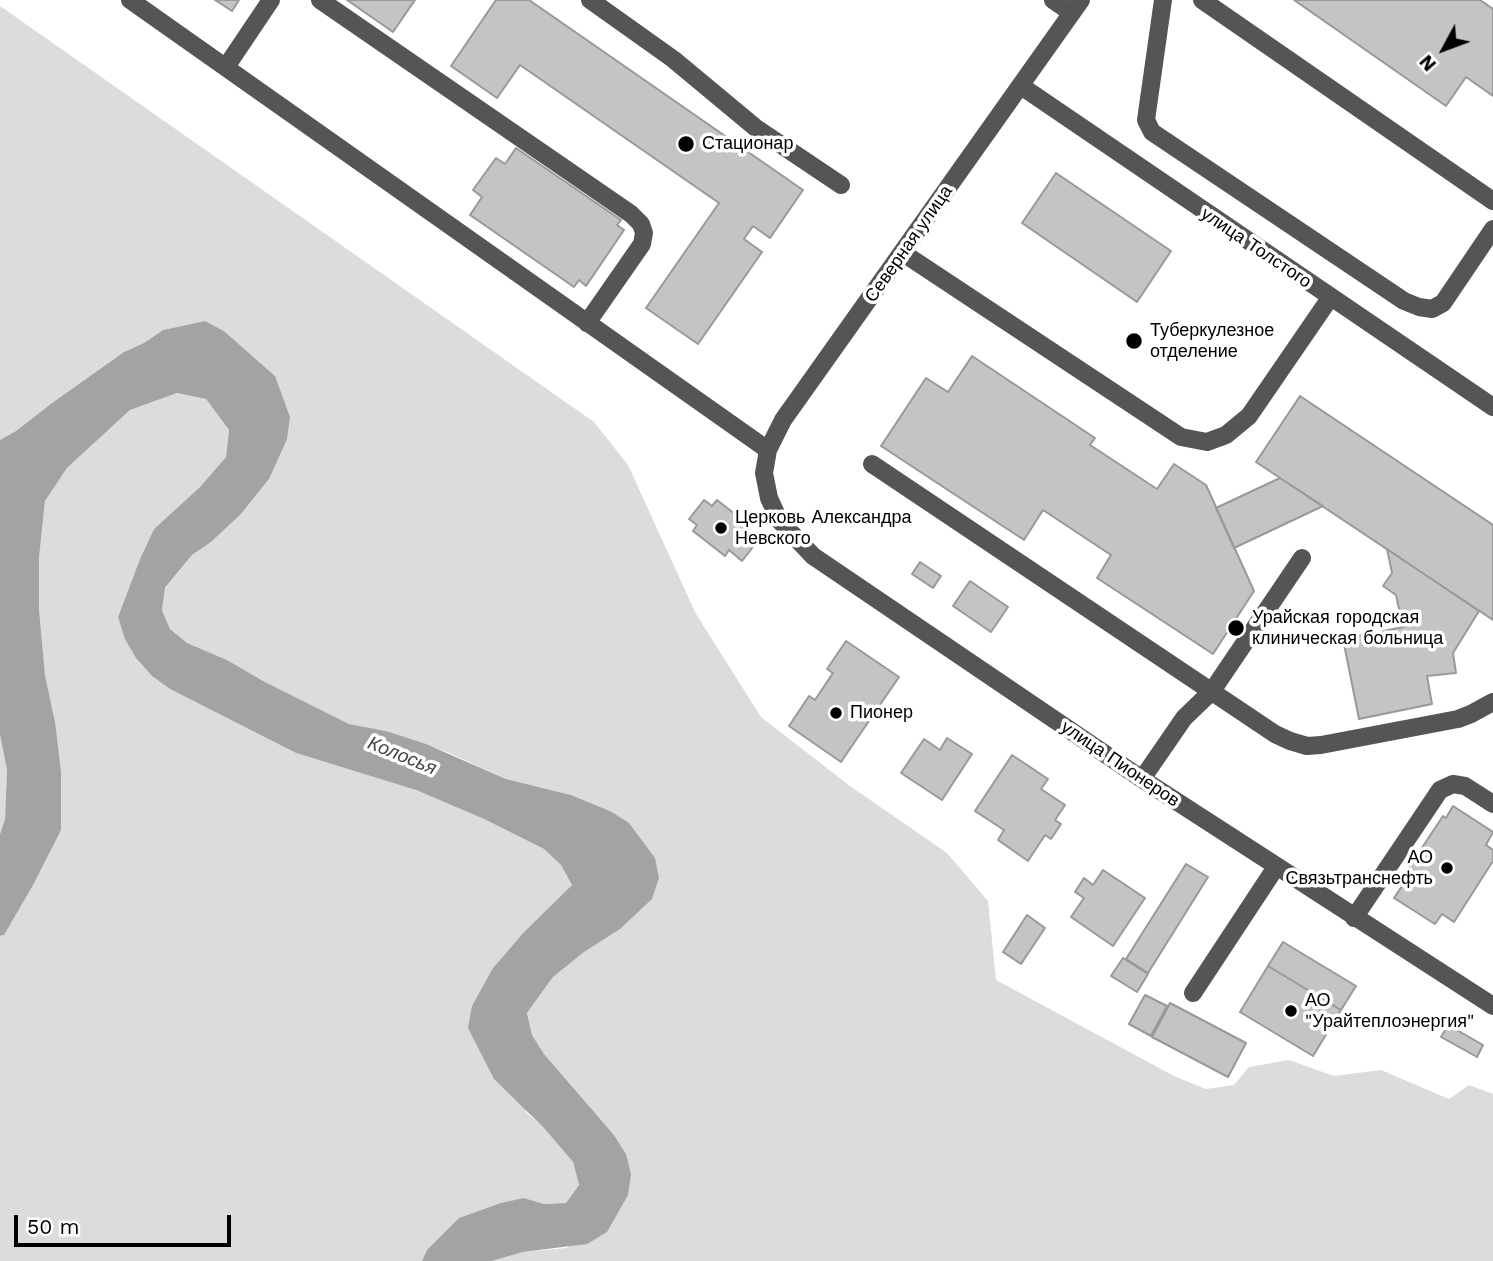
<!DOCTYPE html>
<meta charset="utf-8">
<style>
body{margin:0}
#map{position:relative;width:1493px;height:1261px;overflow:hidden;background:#fff;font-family:"Work Sans",sans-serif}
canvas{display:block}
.north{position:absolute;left:1409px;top:14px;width:70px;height:70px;-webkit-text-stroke:5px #fff;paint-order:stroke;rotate:229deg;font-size:19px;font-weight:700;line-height:28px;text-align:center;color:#000}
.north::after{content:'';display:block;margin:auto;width:24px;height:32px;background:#000;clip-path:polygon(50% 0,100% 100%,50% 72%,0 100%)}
.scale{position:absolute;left:14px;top:1215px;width:217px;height:32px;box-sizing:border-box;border:4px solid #000;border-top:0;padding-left:9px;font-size:21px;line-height:24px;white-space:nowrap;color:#000;-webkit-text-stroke:5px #fff;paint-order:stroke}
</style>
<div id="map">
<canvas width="1493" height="1261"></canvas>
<div class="north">N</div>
<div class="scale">50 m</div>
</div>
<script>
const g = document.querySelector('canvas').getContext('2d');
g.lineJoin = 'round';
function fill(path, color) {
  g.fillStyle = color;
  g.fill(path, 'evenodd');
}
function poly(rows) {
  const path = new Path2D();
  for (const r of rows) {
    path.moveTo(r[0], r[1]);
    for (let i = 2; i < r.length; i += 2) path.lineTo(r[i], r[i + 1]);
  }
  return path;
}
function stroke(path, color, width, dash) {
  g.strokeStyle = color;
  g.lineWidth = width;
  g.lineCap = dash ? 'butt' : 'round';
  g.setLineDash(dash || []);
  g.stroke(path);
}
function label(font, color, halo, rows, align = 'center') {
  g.font = font + ' "Work Sans",sans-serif';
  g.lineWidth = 7;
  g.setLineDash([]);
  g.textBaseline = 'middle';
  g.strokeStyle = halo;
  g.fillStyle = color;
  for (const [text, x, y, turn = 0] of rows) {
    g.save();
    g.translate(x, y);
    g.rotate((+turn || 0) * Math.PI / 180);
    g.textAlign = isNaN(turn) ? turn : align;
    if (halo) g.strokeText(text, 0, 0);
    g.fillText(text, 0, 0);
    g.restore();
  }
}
fill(poly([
 [0,6,594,422,628,465,696,614,761,717,850,786,947,853,988,901,996,980,1174,1076,1206,1089,1234,1085,1249,1067,1289,1060,1334,1076,1381,1070,1449,1099,1469,1085,1493,1094,1493,1261,492,1261,523,1252,567,1248,626,1154,614,1135,544,1054,532,1035,527,1013,553,977,584,952,610,811,571,795,506,779,447,752,386,731,349,724,265,682,227,660,187,643,170,629,162,610,165,589,192,555,211,542,241,514,269,479,275,376,224,331,205,321,163,330,144,343,124,352,52,403,16,431,0,440],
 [177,393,206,399,229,430,226,457,200,487,154,529,140,559,118,617,136,658,152,676,170,689,296,753,416,790,484,819,544,849,561,865,572,885,524,932,493,968,526,1112,544,1128,573,1162,579,1185,566,1203,544,1204,524,1198,427,1250,422,1261,0,1261,0,936,4,935,55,722,45,675,39,609,39,558,45,501,67,468,130,410],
 [0,735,7,770,5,819,0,834]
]), '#dcdcdc');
fill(poly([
 [205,321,224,331,275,376,290,417,287,439,269,479,241,514,211,542,192,555,165,588,162,610,170,629,187,643,227,660,265,682,349,724,386,731,426,744,506,779,571,795,610,811,629,823,655,858,659,878,652,899,620,929,584,952,553,977,527,1013,532,1035,544,1054,614,1135,626,1154,631,1174,628,1195,607,1232,587,1244,523,1252,492,1261,422,1261,427,1250,459,1218,501,1203,524,1198,544,1204,566,1203,579,1185,573,1162,544,1128,494,1079,468,1028,472,1006,493,968,524,932,572,885,561,865,544,849,484,819,416,790,296,753,170,689,152,676,136,658,125,639,118,617,140,559,154,529,200,487,226,457,229,430,206,399,177,393,130,410,67,468,45,501,39,558,39,609,45,675,55,722,61,772,61,830,33,885,4,935,0,936,0,834,5,819,7,770,0,735,0,440,16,431,52,403,124,352,144,343,163,330]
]), '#a3a3a3');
const building = poly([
 [215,0,239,0,232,11,215,0],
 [347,0,415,0,393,32,347,0],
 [496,0,529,0,803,190,770,238,753,226,744,239,762,252,698,344,646,308,719,203,520,65,497,98,451,66,496,0],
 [1294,0,1480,0,1493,9,1493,96,1466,77,1446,106,1294,0],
 [516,148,621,220,617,225,624,230,586,286,579,280,574,287,470,215,482,197,473,190,496,158,505,164,516,148],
 [1056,173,1171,251,1137,302,1022,223,1056,173],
 [972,356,1095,438,1090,445,1157,489,1174,464,1206,485,1254,591,1213,654,1097,578,1111,555,1043,510,1024,540,881,446,926,378,948,392,972,356],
 [1300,396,1493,525,1493,620,1256,462,1300,396],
 [1280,478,1323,506,1234,548,1216,508,1280,478],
 [704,500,712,506,717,500,749,525,744,532,757,542,742,561,729,550,725,556,693,531,697,525,689,519,704,500],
 [1387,549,1479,611,1453,653,1456,673,1427,676,1432,704,1359,719,1343,639,1403,627,1396,595,1383,586,1392,573,1387,549],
 [920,562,941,576,933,588,912,574,920,562],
 [970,581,1008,607,991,632,953,606,970,581],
 [846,641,899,677,841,762,789,726,809,696,815,700,833,673,827,669,846,641],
 [947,738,972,754,942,800,901,773,924,739,940,750,947,738],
 [1012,755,1048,779,1041,789,1065,805,1055,820,1061,824,1051,839,1045,835,1028,861,998,840,1004,830,975,811,1012,755],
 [1453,806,1493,832,1486,845,1493,850,1493,861,1454,922,1442,914,1435,924,1394,898,1404,883,1400,881,1443,816,1446,818,1453,806],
 [1186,864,1208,877,1148,973,1126,959,1186,864],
 [1103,870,1145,898,1113,946,1071,917,1084,898,1075,892,1084,878,1093,885,1103,870],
 [1027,915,1045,928,1021,964,1003,952,1027,915],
 [1283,942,1356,986,1341,1010,1268,966,1283,942],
 [1123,958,1148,974,1137,992,1111,976,1123,958],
 [1268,966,1341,1010,1313,1056,1240,1012,1268,966],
 [1145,995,1167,1006,1151,1036,1129,1024,1145,995],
 [1170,1003,1246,1043,1228,1077,1152,1037,1170,1003],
 [1448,1025,1483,1045,1477,1057,1441,1037,1448,1025]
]);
fill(building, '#c4c4c4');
stroke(building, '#999', 2);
stroke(poly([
 [130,0,768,450],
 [320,0,631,214,641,224,644,233,642,244,587,323],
 [590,0,673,59,756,128,841,185],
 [1053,0,1072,13],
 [1081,0,783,420,768,450,764,473,769,498,779,520,813,556,1142,779,1493,1006],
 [1163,0,1146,120,1152,132,1404,301,1419,307,1432,309,1443,303,1493,229],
 [1202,0,1493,201],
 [226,67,271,0],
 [1021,86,1493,407],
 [903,253,1181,437,1207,442,1226,435,1249,416,1330,298],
 [872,464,1275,734,1290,741,1307,746,1321,745,1458,719,1471,714,1493,702],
 [1142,779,1184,718,1212,691,1302,558],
 [1354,918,1440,790,1453,784,1465,786,1493,804],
 [1193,993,1276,867]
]), '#555', 18);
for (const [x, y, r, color] of [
 [686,144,9,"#000"],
 [1134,341,9,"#000"],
 [721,528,7,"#000"],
 [1236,628,9,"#000"],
 [836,713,7,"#000"],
 [1447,868,7,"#000"],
 [1291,1011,7,"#000"]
]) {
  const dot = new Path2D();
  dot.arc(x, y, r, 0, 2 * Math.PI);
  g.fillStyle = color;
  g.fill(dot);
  stroke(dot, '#fff', 2.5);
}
label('18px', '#000', '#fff', [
 ["Стационар",702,144],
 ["Туберкулезное",1150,331],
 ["отделение",1150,352],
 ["Церковь Александра",735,518],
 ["Невского",735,539],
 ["Урайская городская",1252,618],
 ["клиническая больница",1252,639],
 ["Пионер",850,713],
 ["АО",1433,858,"right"],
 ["Связьтранснефть",1433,879,"right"],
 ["АО",1305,1001],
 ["\"Урайтеплоэнергия\"",1305,1022]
], 'left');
label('18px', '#000', '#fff', [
 ["Северная улица",909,244,-55],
 ["улица Толстого",1256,248,34],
 ["улица Пионеров",1120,764,34]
]);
label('italic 19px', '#444', '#fff', [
 ["Колосья",402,756,22]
]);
</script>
